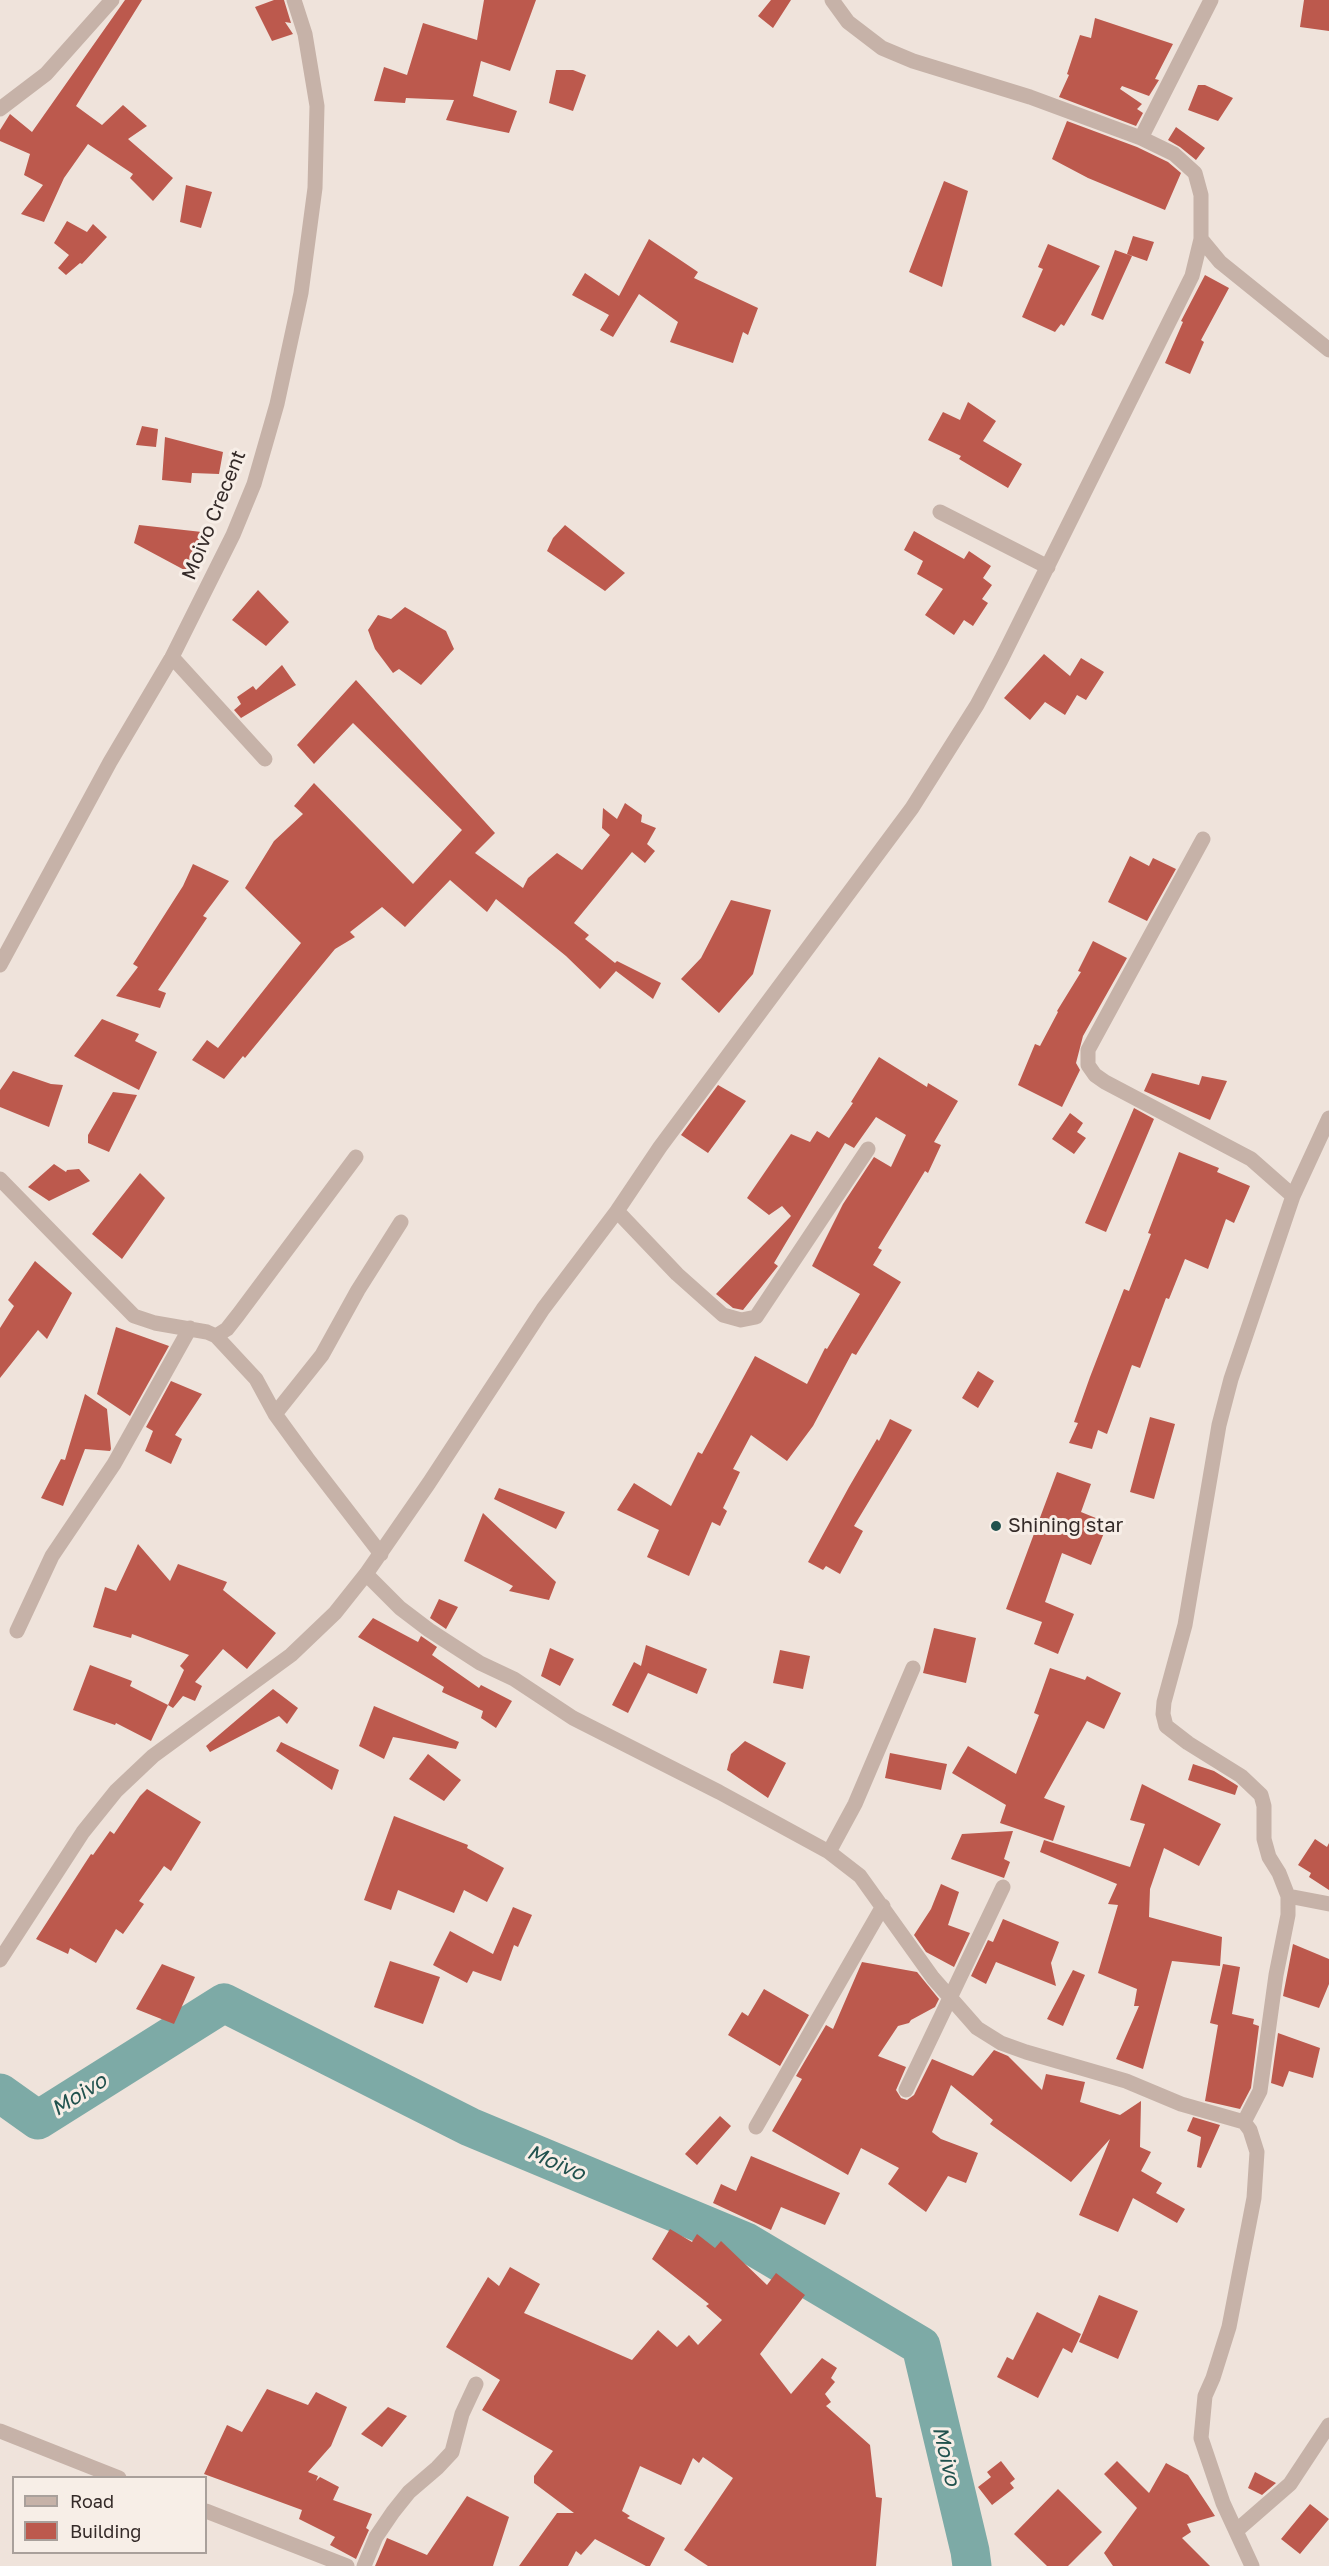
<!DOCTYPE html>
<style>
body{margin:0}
#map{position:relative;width:1329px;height:2566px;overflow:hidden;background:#efe3db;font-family:"Golos Text",sans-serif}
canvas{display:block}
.legend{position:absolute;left:12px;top:2476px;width:195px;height:78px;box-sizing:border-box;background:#f7eee7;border:2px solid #a9a09b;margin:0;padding:8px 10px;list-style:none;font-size:18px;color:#342a28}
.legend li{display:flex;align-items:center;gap:12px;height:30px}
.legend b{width:30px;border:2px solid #a9a09b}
</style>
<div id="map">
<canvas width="1329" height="2566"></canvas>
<ul class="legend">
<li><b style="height:8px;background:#c6b2a8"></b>Road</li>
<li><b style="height:16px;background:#bc594d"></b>Building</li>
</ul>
</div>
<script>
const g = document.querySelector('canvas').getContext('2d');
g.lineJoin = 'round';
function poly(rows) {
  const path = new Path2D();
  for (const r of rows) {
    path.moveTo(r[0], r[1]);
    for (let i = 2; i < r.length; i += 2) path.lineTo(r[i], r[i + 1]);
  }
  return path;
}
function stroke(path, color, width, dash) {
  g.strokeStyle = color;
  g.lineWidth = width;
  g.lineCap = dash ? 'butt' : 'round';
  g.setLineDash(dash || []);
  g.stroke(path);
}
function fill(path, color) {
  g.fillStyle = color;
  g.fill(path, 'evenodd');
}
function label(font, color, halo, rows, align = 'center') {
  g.font = font + ' "Golos Text",sans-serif';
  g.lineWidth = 6;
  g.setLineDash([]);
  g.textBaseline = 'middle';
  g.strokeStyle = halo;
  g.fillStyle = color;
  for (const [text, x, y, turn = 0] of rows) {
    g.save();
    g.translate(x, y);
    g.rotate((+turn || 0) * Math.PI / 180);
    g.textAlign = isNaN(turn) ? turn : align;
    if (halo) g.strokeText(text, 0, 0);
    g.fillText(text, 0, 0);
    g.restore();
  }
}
stroke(poly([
 [0,2093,38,2120,224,2003,470,2127,746,2242,921,2346,970,2551,972,2566]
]), '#7daaa6', 39);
fill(poly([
 [125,0,142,0,76,106,102,125,123,105,147,126,128,139,173,178,153,201,130,178,133,174,88,144,64,178,44,222,21,214,43,185,24,175,30,154,0,141,0,130,10,114,32,132],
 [274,0,284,0,291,23,285,22,293,34,272,41,255,7],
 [484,0,536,0,510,71,481,61,473,96,517,111,509,133,446,120,454,100,406,98,405,103,374,101,384,67,407,75,423,23,477,40],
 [771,0,791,0,773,28,758,16],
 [1304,0,1329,0,1329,31,1300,27],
 [1095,18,1173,44,1155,79,1159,80,1149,96,1122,86,1120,89,1142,104,1137,109,1143,113,1136,126,1059,97,1069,75,1067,74,1080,35,1091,38],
 [556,70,573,70,586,75,573,111,549,103],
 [1198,85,1205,85,1233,98,1218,121,1188,110],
 [1067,121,1137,147,1168,162,1181,173,1165,210,1088,178,1052,159],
 [1176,127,1205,148,1196,160,1180,147,1168,140],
 [944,181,968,191,942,287,909,272],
 [186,185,212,192,201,228,180,222],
 [67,221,87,232,93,224,107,237,82,264,80,263,66,275,58,268,69,255,54,243],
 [1133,236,1154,242,1147,261,1127,254],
 [649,239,698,272,694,278,758,308,748,335,743,332,733,363,670,342,678,322,639,294,613,337,600,330,609,315,572,295,585,273,619,296],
 [1048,244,1100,266,1064,326,1061,324,1055,332,1022,317,1043,269,1038,267],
 [1115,250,1132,256,1103,320,1091,315],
 [1205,275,1229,288,1201,340,1204,342,1190,374,1165,363,1183,322,1181,321],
 [968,402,996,421,983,441,1022,464,1008,488,959,459,961,456,928,440,943,412,960,420],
 [142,426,158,429,156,447,136,445],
 [165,437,223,452,219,474,192,473,191,483,162,480],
 [139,525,202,532,190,573,134,543],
 [565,525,625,573,605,591,547,551,553,538],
 [914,531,964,559,969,551,991,566,983,578,992,585,982,599,988,603,973,626,964,620,954,635,925,615,943,589,917,574,923,561,904,550],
 [258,590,289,622,266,646,232,620],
 [405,607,446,631,454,649,421,685,399,669,393,673,375,649,368,630,378,615,391,619],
 [1044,654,1070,676,1081,658,1104,672,1086,700,1077,695,1065,715,1045,702,1030,720,1004,698],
 [282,665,296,685,241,718,234,710,241,704,237,697,253,686,256,690],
 [356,680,495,833,475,853,523,888,528,878,557,853,582,870,610,835,602,828,603,808,617,819,625,803,642,815,641,822,656,828,647,844,655,851,645,863,632,852,574,923,589,935,585,939,615,963,617,961,661,983,653,999,616,971,600,989,566,956,496,899,487,912,450,880,405,927,382,907,350,932,355,937,335,949,245,1058,243,1056,224,1079,192,1060,207,1040,218,1048,301,943,245,888,274,841,303,814,294,806,314,783,413,884,462,830,353,723,314,764,297,745],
 [1130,856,1149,866,1153,858,1176,869,1147,921,1108,902],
 [193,864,229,881,203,916,207,918,158,990,166,993,160,1008,116,996,138,967,133,964,183,886],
 [731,900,771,910,753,974,719,1013,681,979,701,958],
 [1093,941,1127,958,1083,1036,1076,1063,1080,1070,1062,1107,1018,1085,1035,1044,1040,1046,1058,1012,1057,1011,1081,972,1078,971],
 [102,1019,139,1034,135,1041,157,1052,139,1090,74,1056],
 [879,1057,927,1087,928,1083,958,1101,934,1142,941,1145,928,1173,925,1171,878,1248,882,1250,873,1265,901,1282,856,1355,852,1353,813,1426,787,1461,751,1435,733,1469,740,1472,723,1508,727,1511,720,1526,712,1522,689,1576,647,1557,659,1530,617,1510,634,1483,671,1506,698,1452,702,1454,755,1356,807,1384,825,1348,827,1349,860,1294,812,1266,843,1204,874,1157,891,1167,906,1135,876,1117,854,1148,845,1143,774,1263,778,1266,743,1310,733,1308,716,1294,791,1216,782,1206,769,1215,747,1198,791,1134,810,1142,817,1131,829,1138,853,1103,851,1102],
 [13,1071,51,1084,63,1085,49,1127,0,1107,0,1090],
 [1152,1073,1199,1085,1202,1076,1227,1081,1210,1120,1144,1091],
 [718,1085,746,1101,708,1153,681,1135],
 [113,1092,137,1095,109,1152,88,1143,88,1135],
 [1134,1108,1154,1119,1106,1232,1085,1223],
 [1070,1113,1083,1123,1077,1132,1086,1138,1074,1154,1052,1139],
 [1179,1152,1219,1168,1217,1172,1250,1186,1234,1223,1226,1219,1208,1269,1185,1259,1169,1299,1166,1298,1140,1368,1132,1365,1107,1434,1098,1430,1092,1449,1069,1443,1078,1423,1074,1422,1090,1377,1124,1289,1129,1291,1151,1234,1148,1233],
 [54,1164,66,1172,67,1170,79,1169,90,1181,49,1201,28,1187],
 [140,1173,165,1198,122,1259,92,1234],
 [35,1261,72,1293,47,1339,38,1330,0,1378,0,1328,14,1306,8,1300],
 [116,1327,169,1346,130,1416,97,1394],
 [978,1371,994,1381,978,1408,962,1398],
 [171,1381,202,1394,175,1435,182,1439,171,1464,145,1451,153,1431,146,1427],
 [85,1394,107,1409,111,1449,110,1451,85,1449,63,1506,41,1498,61,1459,65,1460],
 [1150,1417,1175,1424,1154,1499,1130,1492],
 [890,1419,912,1430,854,1526,863,1531,840,1574,826,1566,823,1570,808,1562,849,1487,877,1439,879,1441],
 [1057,1472,1091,1484,1081,1512,1108,1523,1091,1565,1062,1553,1045,1602,1074,1614,1058,1654,1034,1644,1042,1622,1006,1609],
 [499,1488,565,1512,556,1529,494,1499],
 [483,1513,556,1582,549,1600,509,1591,513,1586,464,1561],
 [138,1544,170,1581,178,1564,227,1582,223,1590,276,1633,247,1669,223,1649,195,1682,202,1686,195,1701,183,1696,173,1708,168,1705,184,1670,180,1666,189,1655,132,1634,131,1638,93,1627,105,1587,116,1591],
 [439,1599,458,1607,446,1629,430,1618],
 [373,1618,418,1642,421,1636,437,1647,432,1655,479,1688,481,1685,512,1701,496,1728,481,1718,483,1711,442,1692,444,1687,358,1637],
 [934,1628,976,1638,966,1683,923,1673],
 [646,1645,707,1669,697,1694,648,1673,628,1713,612,1705,634,1662,641,1666],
 [550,1648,574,1659,560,1686,541,1676],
 [780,1650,810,1656,803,1689,773,1683],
 [90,1665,132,1681,130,1686,168,1705,151,1741,116,1723,115,1725,73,1710],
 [1050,1668,1085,1680,1087,1676,1121,1693,1104,1729,1087,1721,1044,1798,1065,1806,1053,1841,1000,1823,1006,1805,952,1773,968,1746,1016,1774,1039,1715,1034,1713],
 [273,1689,298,1708,287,1724,279,1716,210,1752,206,1746],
 [374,1706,459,1742,456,1749,393,1737,384,1759,359,1746],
 [745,1741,786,1763,768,1798,727,1770,731,1754],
 [281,1742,339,1770,332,1790,276,1751],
 [890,1753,947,1764,941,1790,885,1778],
 [428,1754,461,1780,444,1801,409,1779],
 [1193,1764,1214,1771,1235,1784,1238,1786,1235,1795,1188,1780],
 [1142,1784,1221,1824,1199,1866,1164,1848,1150,1889,1149,1917,1222,1937,1220,1966,1172,1961,1143,2069,1116,2059,1139,2006,1134,2006,1137,1989,1098,1973,1118,1905,1108,1904,1117,1884,1040,1852,1044,1840,1130,1867,1145,1824,1130,1820],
 [147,1789,201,1822,171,1871,164,1866,139,1901,144,1904,123,1934,116,1929,96,1963,70,1948,68,1954,36,1939,91,1854,93,1855,110,1831,114,1834,140,1796],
 [394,1816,468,1845,467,1848,504,1868,487,1902,464,1890,454,1913,398,1890,391,1910,364,1900],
 [1013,1831,1004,1859,1010,1862,1004,1878,951,1859,962,1834],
 [1315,1839,1327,1847,1329,1843,1329,1890,1309,1877,1311,1873,1298,1865],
 [941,1884,959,1892,948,1925,970,1933,954,1967,926,1952,914,1935,931,1909],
 [513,1907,532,1915,518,1947,514,1945,501,1981,473,1971,467,1983,433,1965,450,1931,493,1954],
 [1003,1919,1059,1942,1051,1963,1056,1986,996,1962,986,1984,971,1976,988,1940,993,1942],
 [1293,1944,1329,1959,1329,1984,1319,2008,1283,1996],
 [390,1961,440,1977,423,2024,374,2007],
 [862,1962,917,1972,939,1999,935,2007,911,2020,909,2023,898,2026,878,2056,906,2067,896,2090,901,2098,907,2100,914,2095,932,2059,973,2076,994,2050,1008,2056,1042,2090,1046,2074,1085,2082,1080,2102,1120,2115,1141,2101,1140,2147,1151,2152,1141,2171,1162,2183,1156,2193,1185,2209,1177,2223,1133,2198,1118,2232,1079,2215,1110,2139,1071,2182,990,2124,993,2120,951,2085,932,2132,941,2139,978,2153,966,2183,948,2176,926,2212,888,2184,899,2168,861,2148,848,2175,772,2131,802,2079,796,2076,826,2025,833,2029],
 [162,1964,195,1977,174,2024,136,2009],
 [1223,1964,1240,1967,1232,2014,1254,2019,1253,2024,1259,2026,1251,2088,1240,2109,1205,2101,1218,2025,1210,2023],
 [1073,1970,1085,1975,1063,2026,1047,2019],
 [764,1989,809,2015,780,2066,728,2035,742,2012,748,2016],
 [1278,2033,1320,2048,1313,2078,1289,2071,1283,2087,1271,2083],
 [720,2116,731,2126,697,2165,685,2154],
 [1193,2117,1220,2125,1201,2168,1197,2167,1201,2137,1187,2131],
 [751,2156,840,2193,825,2225,781,2207,771,2230,713,2203,721,2184,736,2191],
 [670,2229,692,2242,697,2234,715,2248,721,2241,767,2285,776,2273,805,2295,760,2354,791,2394,822,2358,837,2368,831,2378,835,2382,825,2394,831,2402,826,2406,870,2445,876,2497,882,2498,876,2566,708,2566,684,2550,733,2478,703,2457,699,2463,693,2458,681,2485,640,2466,622,2511,630,2516,627,2518,665,2538,650,2566,646,2566,595,2539,581,2555,576,2551,568,2566,519,2566,557,2513,574,2513,534,2483,534,2476,553,2451,482,2410,500,2380,446,2347,488,2277,499,2286,510,2267,540,2284,524,2313,632,2360,658,2330,677,2347,689,2335,698,2345,722,2320,706,2306,709,2304,652,2259],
 [1099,2295,1138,2311,1118,2359,1079,2342],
 [1037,2312,1081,2334,1072,2353,1063,2348,1038,2398,997,2377,1007,2357,1013,2360],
 [267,2389,308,2405,316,2392,347,2407,331,2446,308,2472,318,2476,316,2481,320,2477,339,2487,333,2500,372,2514,366,2528,369,2530,356,2559,330,2545,335,2537,299,2519,302,2510,204,2474,227,2425,242,2432],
 [388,2407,407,2416,382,2447,361,2434],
 [1001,2461,1015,2479,1010,2483,1014,2488,992,2505,978,2487,991,2477,987,2472],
 [1117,2461,1149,2493,1166,2463,1188,2475,1215,2516,1187,2524,1191,2532,1182,2538,1210,2566,1113,2566,1104,2553,1137,2508,1104,2474],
 [1255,2472,1276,2483,1262,2495,1248,2488],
 [1058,2489,1102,2532,1068,2566,1047,2566,1014,2534],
 [467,2496,509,2517,493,2566,375,2566,387,2538,427,2555],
 [1310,2504,1329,2519,1300,2554,1281,2539]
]), '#bc594d');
stroke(poly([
 [0,109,46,74,112,0],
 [1141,138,1211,0],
 [1201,239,1220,262,1329,350],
 [940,512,1048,567],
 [172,657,265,759],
 [1203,839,1088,1050,1088,1065,1095,1075,1105,1082,1251,1159,1293,1196],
 [0,965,110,762,172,657,233,535,254,484,277,404,301,293,315,188,317,106,305,34,294,0],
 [0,1179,134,1316,155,1323,207,1332,216,1336,256,1379,275,1414,307,1458,381,1554],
 [617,1211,677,1274,723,1315,741,1320,756,1317,868,1149],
 [216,1336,227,1329,238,1315,356,1157],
 [275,1414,322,1355,358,1290,401,1222],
 [366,1574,400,1608,429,1630,480,1663,514,1679,573,1718,719,1792,829,1852,860,1876,933,1978,977,2028,1001,2043,1026,2052,1126,2081,1181,2104,1244,2122,1250,2130,1257,2152,1254,2198,1229,2327,1213,2378,1205,2396,1201,2438,1223,2503,1252,2566],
 [17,1631,52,1556,114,1464,190,1328],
 [829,1852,855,1804,913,1668],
 [1288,1896,1329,1904],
 [0,1960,83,1832,116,1791,153,1756,291,1655,335,1613,366,1574,429,1483,543,1309,617,1211,660,1147,912,808,977,705,1001,660,1192,276,1201,239,1201,195,1195,173,1174,154,1141,138,1030,97,913,61,882,48,848,22,832,0],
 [906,2090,1003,1887],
 [1244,2122,1260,2091,1276,1975,1288,1915,1288,1896,1279,1873,1269,1857,1264,1839,1264,1806,1261,1795,1241,1776,1188,1743,1166,1726,1163,1714,1164,1702,1185,1625,1219,1425,1231,1379,1293,1196,1329,1118],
 [756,2127,883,1906],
 [0,2431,119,2478],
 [206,2511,347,2566],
 [1236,2531,1290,2484,1329,2425],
 [364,2566,376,2537,393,2512,409,2492,437,2468,452,2452,462,2414,476,2384]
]), '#c6b2a8', 15);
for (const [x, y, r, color] of [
 [996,1526,6,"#21524e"]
]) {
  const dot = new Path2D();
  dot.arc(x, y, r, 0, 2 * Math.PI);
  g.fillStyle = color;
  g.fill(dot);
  stroke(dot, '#f7eee7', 2);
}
label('20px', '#342a28', '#f7eee7', [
 ["Moivo Crecent",214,515,-68]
]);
label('20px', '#342a28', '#f7eee7', [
 ["Shining star",1008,1526]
], 'left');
label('italic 21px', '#21524e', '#f7eee7', [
 ["Moivo",79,2095,-32],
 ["Moivo",556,2163,23],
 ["Moivo",946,2456,77]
]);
</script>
